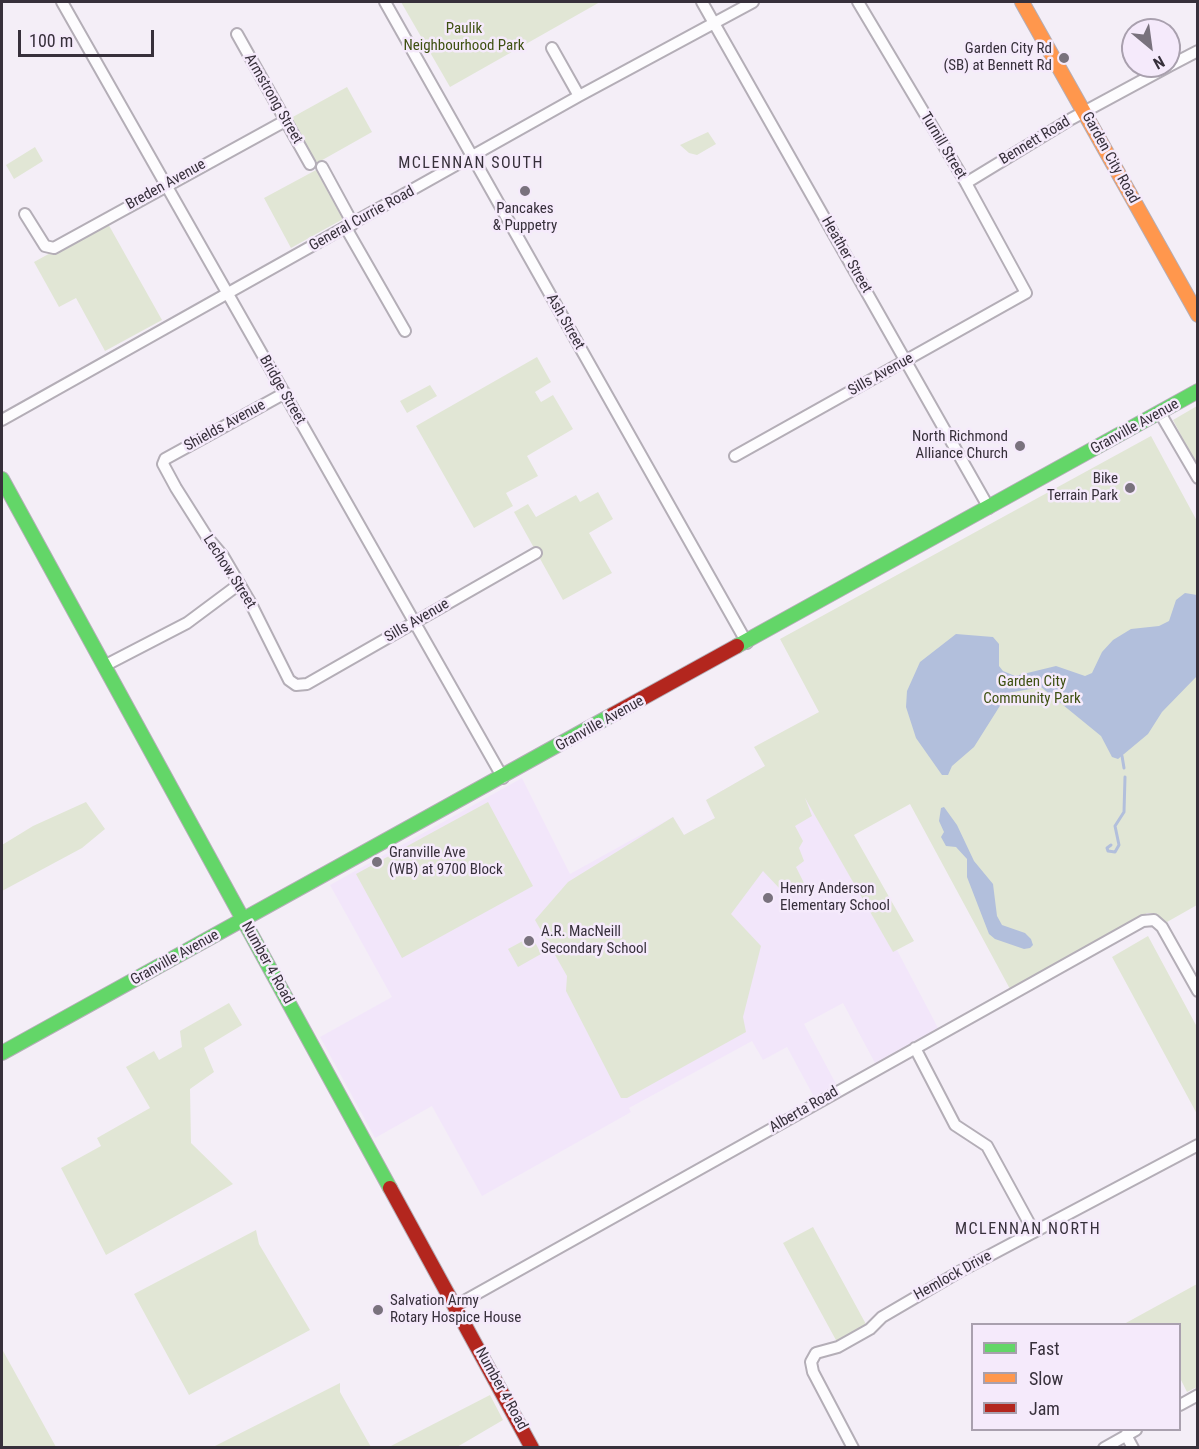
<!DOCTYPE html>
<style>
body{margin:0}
#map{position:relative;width:1199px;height:1449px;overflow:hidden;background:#f4eef7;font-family:"Roboto Condensed",sans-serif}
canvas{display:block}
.frame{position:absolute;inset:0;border:3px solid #37303b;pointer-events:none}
.legend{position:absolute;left:971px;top:1323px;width:210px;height:108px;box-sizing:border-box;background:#f5eafb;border:2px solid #a9a0ae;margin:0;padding:8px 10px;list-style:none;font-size:18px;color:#37303b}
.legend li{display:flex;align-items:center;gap:12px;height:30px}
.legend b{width:30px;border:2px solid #a9a0ae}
.north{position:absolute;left:1121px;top:18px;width:60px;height:60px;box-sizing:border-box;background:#f5eafb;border:2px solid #a9a0ae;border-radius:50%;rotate:151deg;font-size:16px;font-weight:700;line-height:24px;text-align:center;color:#37303b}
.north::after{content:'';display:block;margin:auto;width:21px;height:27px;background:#79727d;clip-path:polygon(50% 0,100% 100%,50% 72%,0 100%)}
.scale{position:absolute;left:18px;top:30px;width:136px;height:27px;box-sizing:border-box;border:3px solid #37303b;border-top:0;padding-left:8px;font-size:18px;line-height:21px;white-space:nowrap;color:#37303b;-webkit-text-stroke:4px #f5eafb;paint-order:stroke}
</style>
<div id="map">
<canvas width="1199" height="1449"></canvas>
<div class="frame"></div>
<ul class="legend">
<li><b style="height:8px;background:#63d668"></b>Fast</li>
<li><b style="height:8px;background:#ff974d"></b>Slow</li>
<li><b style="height:8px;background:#b3261e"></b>Jam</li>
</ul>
<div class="north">N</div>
<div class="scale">100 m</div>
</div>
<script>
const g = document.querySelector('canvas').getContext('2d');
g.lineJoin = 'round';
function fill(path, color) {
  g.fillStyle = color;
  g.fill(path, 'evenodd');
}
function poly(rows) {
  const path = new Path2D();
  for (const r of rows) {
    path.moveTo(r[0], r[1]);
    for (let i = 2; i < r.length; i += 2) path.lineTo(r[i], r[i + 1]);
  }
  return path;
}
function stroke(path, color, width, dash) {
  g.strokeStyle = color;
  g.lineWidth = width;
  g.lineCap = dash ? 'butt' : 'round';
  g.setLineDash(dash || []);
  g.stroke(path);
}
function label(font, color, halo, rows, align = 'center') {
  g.font = font + ' "Roboto Condensed",sans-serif';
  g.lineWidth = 5;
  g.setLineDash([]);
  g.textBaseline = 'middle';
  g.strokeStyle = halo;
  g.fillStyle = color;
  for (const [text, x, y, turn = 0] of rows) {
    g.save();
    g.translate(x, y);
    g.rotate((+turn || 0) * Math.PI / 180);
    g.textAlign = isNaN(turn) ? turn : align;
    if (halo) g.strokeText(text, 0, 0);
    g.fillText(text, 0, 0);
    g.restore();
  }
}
fill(poly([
 [782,756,893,951,897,950,938,1028,875,1063,843,1003,804,1024,836,1084,814,1097,787,1047,763,1060,752,1041,629,1108,631,1112,482,1196,432,1106,375,1138,320,1037,392,997,330,885,522,778,570,874,673,817,684,835,715,818,706,800]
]), '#f2e6fa');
fill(poly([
 [401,2,600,2,450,87],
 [347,87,372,132,317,163,291,118],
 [708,132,716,144,697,155,689,153,680,145],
 [35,147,43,161,14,179,6,165],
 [316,170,343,219,291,248,264,198],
 [107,222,162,320,105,351,76,298,59,307,34,262],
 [537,357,551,382,535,392,541,402,553,395,573,429,527,456,538,476,506,493,513,506,474,528,416,426],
 [430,385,437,396,407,413,400,401],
 [1197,406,1197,466,1173,420],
 [1151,436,1197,521,1197,905,1167,922,1154,913,1147,913,1010,989,910,804,854,835,914,941,893,952,805,798,812,816,795,826,803,841,799,848,804,861,796,867,804,883,781,890,763,871,731,914,761,946,743,1017,746,1032,627,1098,621,1098,566,991,567,976,535,920,568,882,673,817,684,835,715,818,706,800,765,766,754,747,819,712,780,639],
 [598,492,613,519,589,533,612,573,563,600,514,512,528,504,536,517,576,495,580,502],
 [86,802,105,829,82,848,2,891,2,845,33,826],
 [488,802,533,886,402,958,356,874],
 [532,936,541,954,518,967,508,949],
 [1148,936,1197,1027,1197,1114,1112,957],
 [229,1003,242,1025,204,1048,214,1072,190,1089,191,1143,233,1184,106,1255,61,1168,101,1146,97,1138,150,1108,126,1067,154,1051,159,1060,182,1047,180,1031],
 [813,1227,867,1326,837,1342,783,1243],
 [256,1230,259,1244,310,1330,189,1395,134,1294],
 [1197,1284,1197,1387,1187,1392,1180,1378,1180,1324,1124,1324],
 [2,1349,56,1447,2,1447],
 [340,1383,340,1392,371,1447,213,1447],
 [490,1395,503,1420,457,1447,389,1447]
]), '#e1e6d5');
fill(poly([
 [1185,593,1197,595,1197,676,1162,712,1148,734,1118,759,1112,757,1101,736,1041,687,1008,693,974,747,952,766,948,775,942,775,916,738,906,707,907,691,920,662,956,634,993,637,999,644,999,666,1003,671,1015,676,1056,666,1085,676,1092,673,1102,652,1113,640,1131,629,1159,626,1169,621,1176,600],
 [944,807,957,825,974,861,993,884,997,916,1002,925,1025,933,1031,939,1033,945,1030,948,1024,949,995,939,989,934,967,877,967,859,956,847,946,846,941,837,944,832,939,821,941,808]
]), '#b2bfdc');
stroke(poly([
 [1122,756,1124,768],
 [1111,845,1107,848,1108,851,1115,852,1119,845,1115,826,1124,812,1125,777]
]), '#b2bfdc', 3);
const street = poly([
 [62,2,503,778],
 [385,2,747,643],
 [702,2,989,508],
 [237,34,310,164],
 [552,48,579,96],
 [1169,66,1198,51],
 [322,167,353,224],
 [966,183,1071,119,1169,66],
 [25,214,45,246,54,248,285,121],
 [346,228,405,331],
 [285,393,165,459,163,464,176,488,207,537,223,556,250,602,289,680,296,685,307,684,536,553],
 [1160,413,1198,478],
 [2,420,579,96,753,2],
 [735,456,1026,293,966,183,858,2],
 [104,666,187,623,238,585],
 [915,1048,955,1125,987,1146,1034,1232],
 [455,1306,1143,921,1154,920,1162,927,1198,991],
 [1180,1405,1198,1395],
 [1126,1435,1133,1448],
 [853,1448,813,1372,811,1362,816,1353,838,1347,870,1329,882,1317,964,1269,1198,1145],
 [1104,1448,1136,1430]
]);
const fast = poly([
 [2,479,390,1188],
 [737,646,1198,391],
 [2,1053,612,715]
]);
const slow = poly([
 [1022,2,1198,315]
]);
const jam = poly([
 [612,715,737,646],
 [390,1188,532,1448]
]);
stroke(street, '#b4aeb7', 14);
stroke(fast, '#b4aeb7', 16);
stroke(slow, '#b4aeb7', 16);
stroke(jam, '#b4aeb7', 16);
stroke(street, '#fdfcfe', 10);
stroke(fast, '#63d668', 14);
stroke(slow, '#ff974d', 14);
stroke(jam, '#b3261e', 14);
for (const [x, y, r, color] of [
 [1064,58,6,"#79727d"],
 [525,191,6,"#79727d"],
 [1020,446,6,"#79727d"],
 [1130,488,6,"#79727d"],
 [377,862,6,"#79727d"],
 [768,898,6,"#79727d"],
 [529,941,6,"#79727d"],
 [378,1310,6,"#79727d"]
]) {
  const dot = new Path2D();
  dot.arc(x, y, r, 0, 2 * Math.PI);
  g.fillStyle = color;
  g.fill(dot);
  stroke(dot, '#f5eafb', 2);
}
label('15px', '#3e5011', '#f5eafb', [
 ["Paulik",464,29],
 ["Neighbourhood Park",464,46],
 ["Garden City",1032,682],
 ["Community Park",1032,699]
]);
label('15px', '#37303b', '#f5eafb', [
 ["Garden City Rd",1052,49,"right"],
 ["(SB) at Bennett Rd",1052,66,"right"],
 ["Pancakes",525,209,"center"],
 ["& Puppetry",525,226,"center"],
 ["North Richmond",1008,437,"right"],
 ["Alliance Church",1008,454,"right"],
 ["Bike",1118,479,"right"],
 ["Terrain Park",1118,496,"right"],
 ["Granville Ave",389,853],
 ["(WB) at 9700 Block",389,870],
 ["Henry Anderson",780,889],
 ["Elementary School",780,906],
 ["A.R. MacNeill",541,932],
 ["Secondary School",541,949],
 ["Salvation Army",390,1301],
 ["Rotary Hospice House",390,1318]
], 'left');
label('15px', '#37303b', '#f5eafb', [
 ["Armstrong Street",273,99,60],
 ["Bennett Road",1035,141,-31],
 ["Turnill Street",943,146,59],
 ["Garden City Road",1110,158,61],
 ["Breden Avenue",166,185,-29],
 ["General Currie Road",362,219,-29],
 ["Heather Street",846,255,60],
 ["Ash Street",565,322,60],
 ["Sills Avenue",881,375,-29],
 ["Bridge Street",282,390,60],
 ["Shields Avenue",225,426,-29],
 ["Granville Avenue",1135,427,-29],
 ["Lechow Street",229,572,57],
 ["Sills Avenue",417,621,-30],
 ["Granville Avenue",600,724,-29],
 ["Granville Avenue",175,958,-29],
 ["Number 4 Road",267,963,61],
 ["Alberta Road",804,1110,-30],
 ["Hemlock Drive",953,1276,-29],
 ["Number 4 Road",501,1389,61]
]);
g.letterSpacing = '1.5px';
label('16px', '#37303b', '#f5eafb', [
 ["MCLENNAN SOUTH",471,164],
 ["MCLENNAN NORTH",1028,1230]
]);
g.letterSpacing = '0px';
</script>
